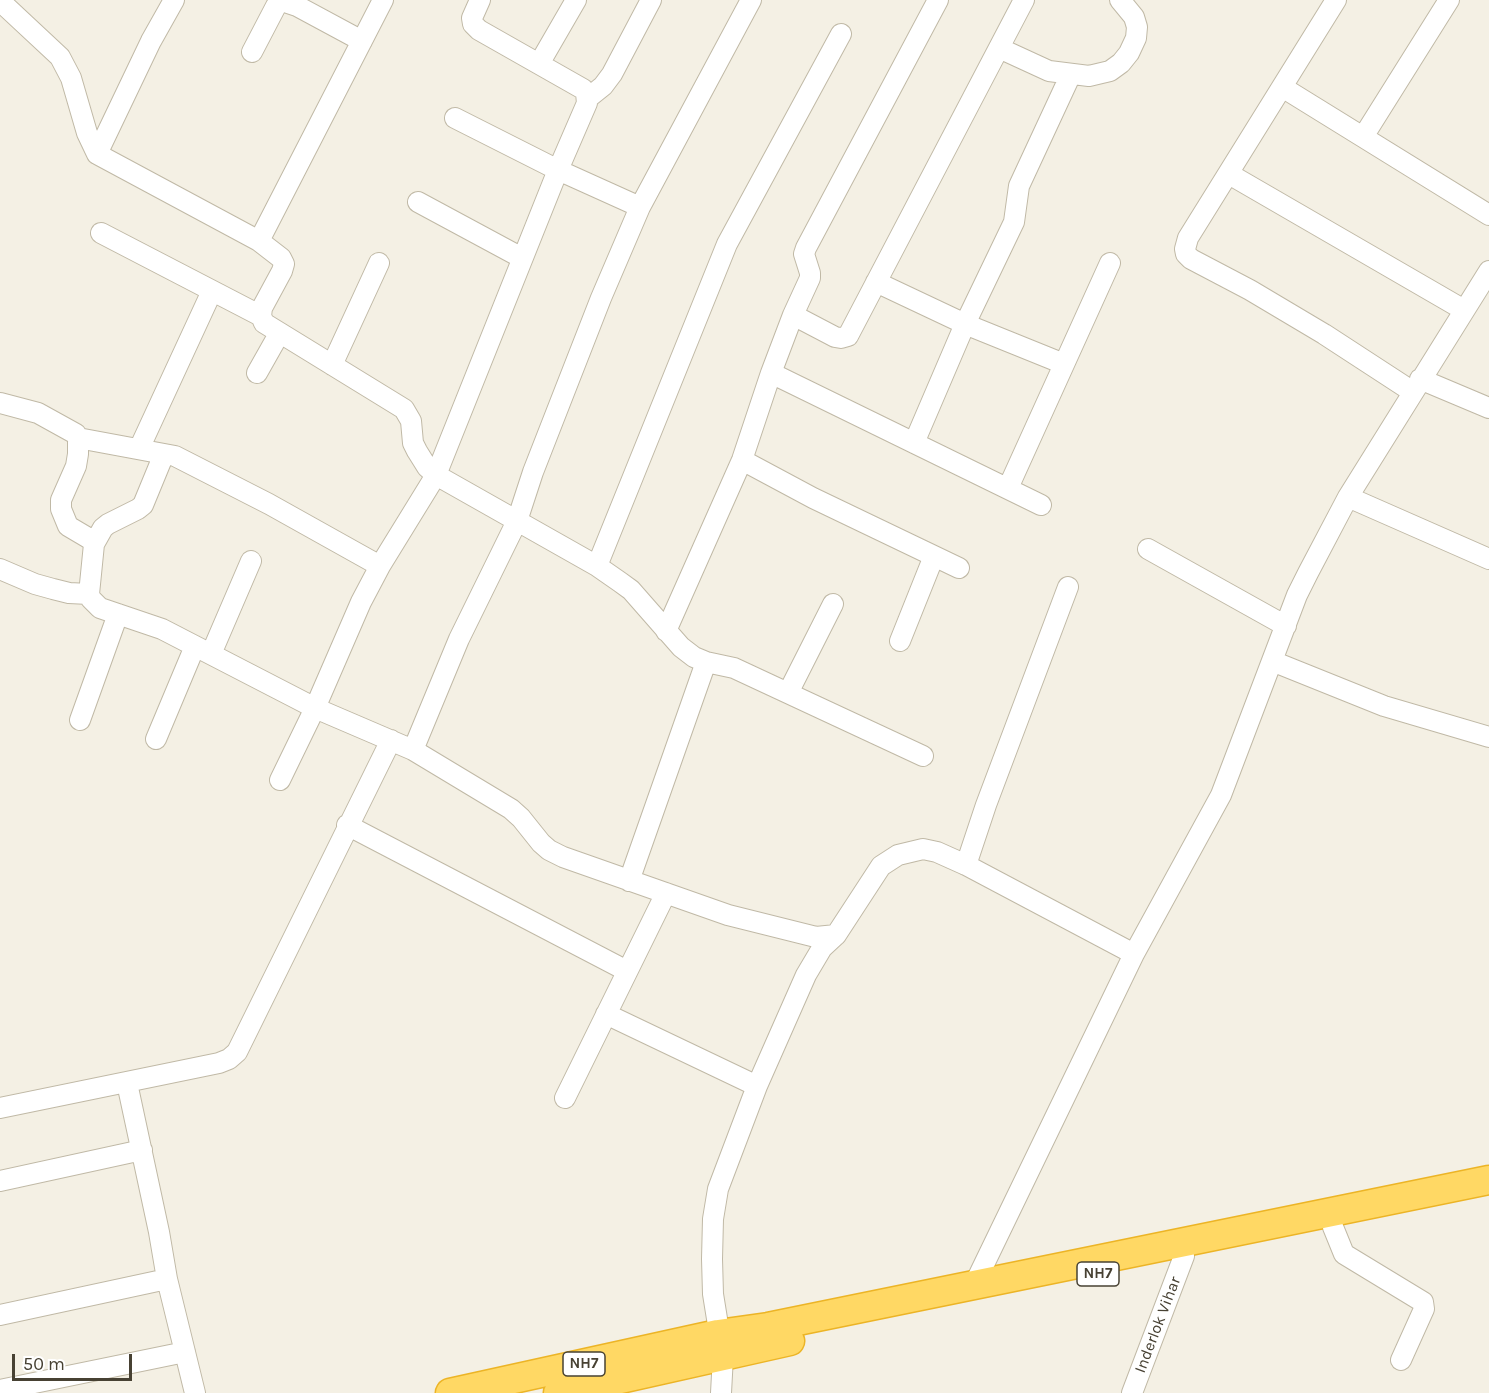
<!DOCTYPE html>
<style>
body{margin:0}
#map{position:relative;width:1489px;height:1393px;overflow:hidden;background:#f4f0e4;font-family:Karla,sans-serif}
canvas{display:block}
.scale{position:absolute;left:12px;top:1354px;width:120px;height:27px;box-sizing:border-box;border:3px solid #474133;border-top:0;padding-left:8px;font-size:18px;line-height:21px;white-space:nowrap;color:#474133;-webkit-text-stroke:4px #fff;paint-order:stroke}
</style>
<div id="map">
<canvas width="1489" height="1393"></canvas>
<div class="scale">50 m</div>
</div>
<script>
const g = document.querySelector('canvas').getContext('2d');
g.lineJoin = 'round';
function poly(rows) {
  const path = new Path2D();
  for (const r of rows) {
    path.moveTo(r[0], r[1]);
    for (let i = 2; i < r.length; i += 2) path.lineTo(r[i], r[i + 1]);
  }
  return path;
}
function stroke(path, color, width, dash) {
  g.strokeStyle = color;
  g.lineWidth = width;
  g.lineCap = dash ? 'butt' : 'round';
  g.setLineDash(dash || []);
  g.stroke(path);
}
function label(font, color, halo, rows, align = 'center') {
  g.font = font + ' Karla,sans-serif';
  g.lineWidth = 6;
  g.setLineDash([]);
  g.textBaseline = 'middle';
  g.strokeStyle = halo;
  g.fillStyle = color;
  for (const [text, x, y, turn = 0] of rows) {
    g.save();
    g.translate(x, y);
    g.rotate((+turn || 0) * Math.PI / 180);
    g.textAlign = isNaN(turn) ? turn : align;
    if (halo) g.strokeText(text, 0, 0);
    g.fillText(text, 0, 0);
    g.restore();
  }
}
const minor = poly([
 [1336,0,1188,238,1185,249,1186,254,1191,259,1250,290,1324,334,1413,392],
 [0,1,60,57,71,78,87,133,97,154,259,241,281,258,284,264,282,271,262,308,261,316,264,323,404,409,411,421,413,443,417,451,427,467,436,475,597,566,620,582,631,590,681,647,694,657,706,662,734,668,923,756],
 [999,48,1049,71,1089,76,1110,71,1121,63,1129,53,1136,38,1137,27,1134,17,1120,0],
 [252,52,276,6,280,2,285,2,297,6,362,41],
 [539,64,576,0],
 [1282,87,1489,215],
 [588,98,603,86,612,74,651,0],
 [455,118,558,170,640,207],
 [1363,137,1449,0],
 [97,154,151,41,174,0],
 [1229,174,1464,310],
 [418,202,522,258],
 [101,233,261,316],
 [259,241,383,0],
 [876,282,965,324,1064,364],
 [793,315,835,337,841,338,848,336,1024,0],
 [332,365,379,263],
 [257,373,279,334],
 [771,373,793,315,810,278,810,273,804,254,806,248,938,0],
 [1420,379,1489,408],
 [0,403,38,413,76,434,78,438,78,454,76,466,61,500,61,509,68,526,90,539,94,544,89,594,91,599,100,608,162,629,315,708,413,750,511,809,521,818,541,843,549,850,563,857,728,915,816,937,836,935,881,866,898,855,923,849,937,852,966,865,1134,954,974,1285],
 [78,438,175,456,269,504,380,566],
 [914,443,965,324,1014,222,1019,186,1071,74],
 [139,449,212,291],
 [742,460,813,498,959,568],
 [1008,488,1110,263],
 [1348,497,1489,559],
 [94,544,103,528,108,524,138,509,143,505,164,454],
 [1148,549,1286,626],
 [597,566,727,244,841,34],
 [0,569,35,584,53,589,69,593,89,594],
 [666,631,742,460,771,373,1041,505],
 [900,641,934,556],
 [211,654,251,561],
 [1272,661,1384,706,1489,737],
 [788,693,833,604],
 [80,720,118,614],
 [156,739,195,646],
 [413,750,459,639,517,521,533,472,601,298,640,207,751,0],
 [280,780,315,708,361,602,380,566,436,475,558,170,587,103,586,93,583,89,479,30,473,24,472,18,480,0],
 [347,825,627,971],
 [966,865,986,805,1068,587],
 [629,881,706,662],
 [1134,954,1221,795,1297,595,1308,573,1348,497,1489,271],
 [606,1014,757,1086],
 [127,1083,159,1232,167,1279,195,1393],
 [565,1098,666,893],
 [0,1108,219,1063,229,1059,237,1052,391,740],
 [0,1181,142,1150],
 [1333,1227,1344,1254,1423,1302,1424,1309,1401,1360],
 [0,1315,167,1279],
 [0,1390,185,1352],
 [721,1393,723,1356,713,1294,712,1259,713,1219,718,1189,757,1086,806,975,822,948,836,935],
 [1132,1393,1184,1256]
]);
const highway = poly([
 [450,1393,718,1334,768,1327,1489,1180],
 [558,1393,790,1341]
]);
stroke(minor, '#c0b9a6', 22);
stroke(highway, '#ecb426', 31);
stroke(minor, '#fff', 20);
stroke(highway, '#ffd864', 28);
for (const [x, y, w] of [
 [1098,1274,42],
 [584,1364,42]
]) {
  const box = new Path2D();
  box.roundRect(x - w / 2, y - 12, w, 24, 4.5);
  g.fillStyle = '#fff';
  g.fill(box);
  stroke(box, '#474133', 1.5);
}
label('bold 15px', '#474133', null, [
 ["NH7",1098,1274],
 ["NH7",584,1364]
]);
label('16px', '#474133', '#fff', [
 ["Inderlok Vihar",1158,1325,-69]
]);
</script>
